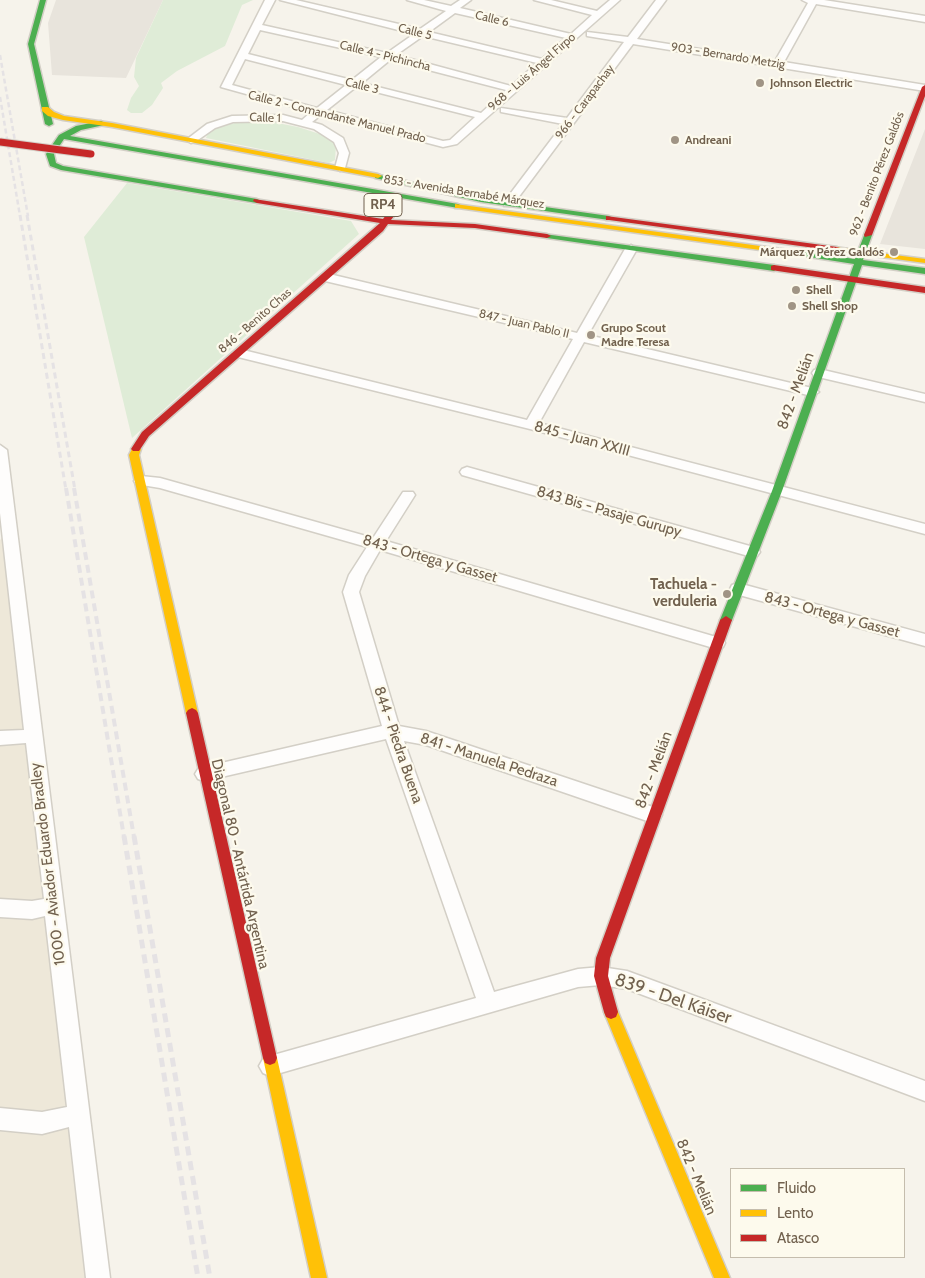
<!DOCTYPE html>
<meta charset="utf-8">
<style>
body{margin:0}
#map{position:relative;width:925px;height:1278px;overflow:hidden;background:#f6f3eb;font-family:Cabin,sans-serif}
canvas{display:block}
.legend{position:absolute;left:730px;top:1168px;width:175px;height:90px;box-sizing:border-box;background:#fdfaed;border:1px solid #c5bdad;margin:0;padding:6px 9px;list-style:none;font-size:15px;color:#71614e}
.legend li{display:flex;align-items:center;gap:10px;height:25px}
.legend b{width:25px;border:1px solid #c5bdad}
</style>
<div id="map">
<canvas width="925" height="1278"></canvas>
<ul class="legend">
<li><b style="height:6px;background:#4caf50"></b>Fluido</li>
<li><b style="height:6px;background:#ffc107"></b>Lento</li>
<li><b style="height:6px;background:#c62828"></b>Atasco</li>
</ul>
</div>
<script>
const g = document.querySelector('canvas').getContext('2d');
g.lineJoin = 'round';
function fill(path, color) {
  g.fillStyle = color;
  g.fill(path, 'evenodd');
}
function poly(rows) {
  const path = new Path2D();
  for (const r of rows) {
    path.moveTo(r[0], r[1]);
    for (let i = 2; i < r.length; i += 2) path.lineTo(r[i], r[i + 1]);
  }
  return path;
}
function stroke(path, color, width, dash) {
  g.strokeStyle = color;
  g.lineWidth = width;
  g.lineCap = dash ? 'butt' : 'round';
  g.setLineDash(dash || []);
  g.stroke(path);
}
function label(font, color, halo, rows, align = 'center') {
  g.font = font + ' Cabin,sans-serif';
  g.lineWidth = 4.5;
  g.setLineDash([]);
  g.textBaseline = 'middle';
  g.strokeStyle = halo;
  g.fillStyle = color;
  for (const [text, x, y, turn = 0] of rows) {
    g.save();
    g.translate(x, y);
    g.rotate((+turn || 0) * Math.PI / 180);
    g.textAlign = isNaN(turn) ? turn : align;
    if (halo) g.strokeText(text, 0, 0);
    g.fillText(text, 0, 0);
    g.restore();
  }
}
fill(poly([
 [4,536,88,1278,0,1278,0,540]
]), '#eee8d9');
fill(poly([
 [56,0,163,0,126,78,52,75,48,23],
 [925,129,925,249,880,244]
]), '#e8e4dc');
fill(poly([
 [163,0,253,0,242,5,225,46,177,71,161,83,163,88,152,105,142,113,131,113,127,110,131,98,139,86,134,77,136,58],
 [267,121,298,127,326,136,336,145,335,160,329,163,206,138,208,133,220,126,240,122],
 [127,183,351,221,359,234,132,438,84,237]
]), '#dfecd7');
const street = poly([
 [265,0,275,0,262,25,387,53,414,34,280,0,296,0,420,29,446,11,407,0,424,0,451,6,460,0,471,0,460,8,571,34,592,15,534,0,551,0,597,11,610,0,620,0,457,144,443,147,321,115,312,122,322,125,343,138,349,153,345,168,340,171,335,168,339,153,334,142,314,129,283,121,233,122,215,128,195,142,191,143,186,140,207,124,232,116,283,115,302,120,311,112,221,87,265,0],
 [455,13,566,38,542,59,429,32,455,13],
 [260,30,381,57,352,80,248,54,260,30],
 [423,36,537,63,511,86,396,55,423,36],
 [245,59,346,85,317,108,232,85,245,59],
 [390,60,506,90,481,113,362,83,390,60],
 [356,87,475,117,450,140,443,141,327,110,356,87],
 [656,0,666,0,637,39,775,61,808,3,802,0,824,0,925,16,925,22,816,4,784,62,925,85,925,91,633,44,512,206,504,206,504,202,563,124,501,112,501,108,567,118,624,42,587,36,587,32,628,37,656,0],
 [631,245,637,249,588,335,812,388,819,392,812,396,584,342,539,423,925,524,925,534,530,429,234,356,232,353,239,349,527,420,573,339,325,281,319,277,325,273,577,333,625,249,631,245],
 [819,369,925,394,925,402,814,376,812,373,814,370,819,369],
 [0,445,7,450,110,1278,86,1278,69,1127,42,1134,0,1130,0,1108,42,1112,67,1107,45,916,32,919,0,917,0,899,32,901,44,899,26,743,0,745,0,731,24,730,0,513,0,445],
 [467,467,757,548,760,552,757,556,752,557,462,475,460,472,462,469,467,467],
 [141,476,160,478,373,538,403,492,413,492,415,495,386,541,723,639,725,643,723,647,717,649,380,550,365,576,359,592,399,726,426,731,653,807,659,810,662,815,659,820,653,823,426,745,404,741,494,992,578,969,601,967,627,971,925,1081,925,1101,627,989,601,985,578,987,270,1076,263,1073,259,1066,263,1059,270,1056,476,998,386,739,204,781,198,779,195,774,198,769,204,767,382,726,343,592,349,575,367,547,160,488,136,484,134,481,141,476],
 [738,583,925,634,925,646,732,593,730,589,732,585,738,583]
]);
const fast = poly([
 [40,0,46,0,34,44,53,124,49,126,45,124,28,44,40,0],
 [101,121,105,123,104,125,81,130,70,136,458,204,462,206,458,208,64,139,54,154,56,163,63,166,257,199,261,201,257,203,61,170,50,166,46,154,59,135,76,126,101,121],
 [375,174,481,198,609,216,613,218,609,220,481,202,375,178,375,174],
 [865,233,872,235,863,260,925,268,925,274,862,265,782,491,732,620,730,623,722,623,720,620,772,491,854,264,796,255,792,253,796,251,855,259,865,233],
 [544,234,774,265,778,268,774,271,547,238,543,236,544,234]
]);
const slow = poly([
 [42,107,48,107,54,112,64,116,112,123,378,174,382,176,378,178,112,127,63,120,48,116,42,111,42,107],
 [455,204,796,251,800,253,796,255,458,208,455,208,455,204],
 [834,247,925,259,925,263,837,251,834,251,834,247],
 [136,446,141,449,139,455,198,713,196,716,192,718,188,716,186,713,129,455,133,447,136,446],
 [611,1005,616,1007,618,1012,730,1278,714,1278,604,1012,606,1007,611,1005],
 [270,1051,275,1053,277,1058,327,1278,311,1278,263,1058,265,1053,270,1051]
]);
const jam = poly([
 [925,85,925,96,872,235,865,237,864,235,922,87,925,85],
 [254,199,383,219,393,206,396,206,400,208,391,220,475,224,547,234,551,236,547,238,475,228,388,224,383,231,149,436,139,451,133,451,131,449,142,432,380,223,257,203,253,201,254,199],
 [606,216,837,247,841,249,837,251,609,220,606,220,606,216],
 [774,265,925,287,925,293,771,270,771,266,774,265],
 [726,616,732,620,610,958,608,976,618,1012,616,1017,611,1019,606,1017,604,1012,594,976,596,958,720,620,726,616],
 [192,708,196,710,198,713,277,1058,275,1063,270,1065,265,1063,263,1058,186,713,188,710,192,708]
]);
stroke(street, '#d3cfc6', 3);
stroke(fast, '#d3cfc6', 3);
stroke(slow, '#d3cfc6', 3);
stroke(jam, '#d3cfc6', 3);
fill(street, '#fefdfc');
fill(fast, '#4caf50');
fill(slow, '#ffc107');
fill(jam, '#c62828');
stroke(poly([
 [0,55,28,216],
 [0,97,20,216]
]), '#e5e2e4', 2.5, [5, 3]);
stroke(poly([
 [20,215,66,490],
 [27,215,75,490]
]), '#e5e2e4', 3, [6, 4]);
stroke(poly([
 [66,488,124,837],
 [74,488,134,837]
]), '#e5e2e4', 4, [8, 5]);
stroke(poly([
 [124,836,198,1278],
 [134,836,210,1278]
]), '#e5e2e4', 5, [9, 6]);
const jamBridge = poly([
 [0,142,91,154]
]);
stroke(jamBridge, '#d4cfc7', 9, []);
stroke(jamBridge, '#c62828', 7);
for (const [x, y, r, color] of [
 [760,83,5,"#a09485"],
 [675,140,5,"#a09485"],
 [894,252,5,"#a09485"],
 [796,290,5,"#a09485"],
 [792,306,5,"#a09485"],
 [591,335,5,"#a09485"],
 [727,594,5,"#a09485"]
]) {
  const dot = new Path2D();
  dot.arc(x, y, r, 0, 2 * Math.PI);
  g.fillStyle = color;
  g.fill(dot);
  stroke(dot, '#fdfaed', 2);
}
label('12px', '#71614e', '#fdfaed', [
 ["Calle 6",492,19,13],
 ["Calle 5",415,32,14],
 ["Calle 4 - Pichincha",385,56,14],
 ["903 - Bernardo Metzig",728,56,9],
 ["968 - Luis Ángel Firpo",532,72,-41],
 ["Calle 3",362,86,14],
 ["966 - Carapachay",585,102,-53],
 ["Calle 2 - Comandante Manuel Prado",337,117,14],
 ["Calle 1",265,118,2],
 ["962 - Benito Pérez Galdós",877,174,-69],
 ["853 - Avenida Bernabé Márquez",464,192,9],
 ["846 - Benito Chas",255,321,-41],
 ["847 - Juan Pablo II",524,324,13]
]);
label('bold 12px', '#71614e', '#fdfaed', [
 ["Johnson Electric",770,83],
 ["Andreani",685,140],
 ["Márquez y Pérez Galdós",884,252,"right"],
 ["Shell",806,290],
 ["Shell Shop",802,306],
 ["Grupo Scout",601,328],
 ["Madre Teresa",601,342]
], 'left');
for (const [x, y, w] of [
 [383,205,38]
]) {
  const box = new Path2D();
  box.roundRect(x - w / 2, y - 11.5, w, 23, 4);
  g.fillStyle = '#fdfaed';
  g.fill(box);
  stroke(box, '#71614e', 1);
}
label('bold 14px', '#71614e', null, [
 ["RP4",383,205]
]);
label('15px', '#71614e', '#fdfaed', [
 ["842 - Melián",796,391,-70],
 ["845 - Juan XXIII",582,439,15],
 ["843 Bis - Pasaje Gurupy",609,512,16],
 ["843 - Ortega y Gasset",430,559,16],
 ["843 - Ortega y Gasset",832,615,15],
 ["844 - Piedra Buena",398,745,71],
 ["841 - Manuela Pedraza",489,760,18],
 ["842 - Melián",654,770,-70],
 ["1000 - Aviador Eduardo Bradley",48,864,-97],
 ["Diagonal 80 - Antártida Argentina",240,864,77],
 ["842 - Melián",696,1177,67]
]);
label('bold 15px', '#71614e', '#fdfaed', [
 ["Tachuela -",717,585],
 ["verduleria",717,602]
], 'right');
label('18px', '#71614e', '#fdfaed', [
 ["839 - Del Káiser",673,999,19]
]);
</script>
